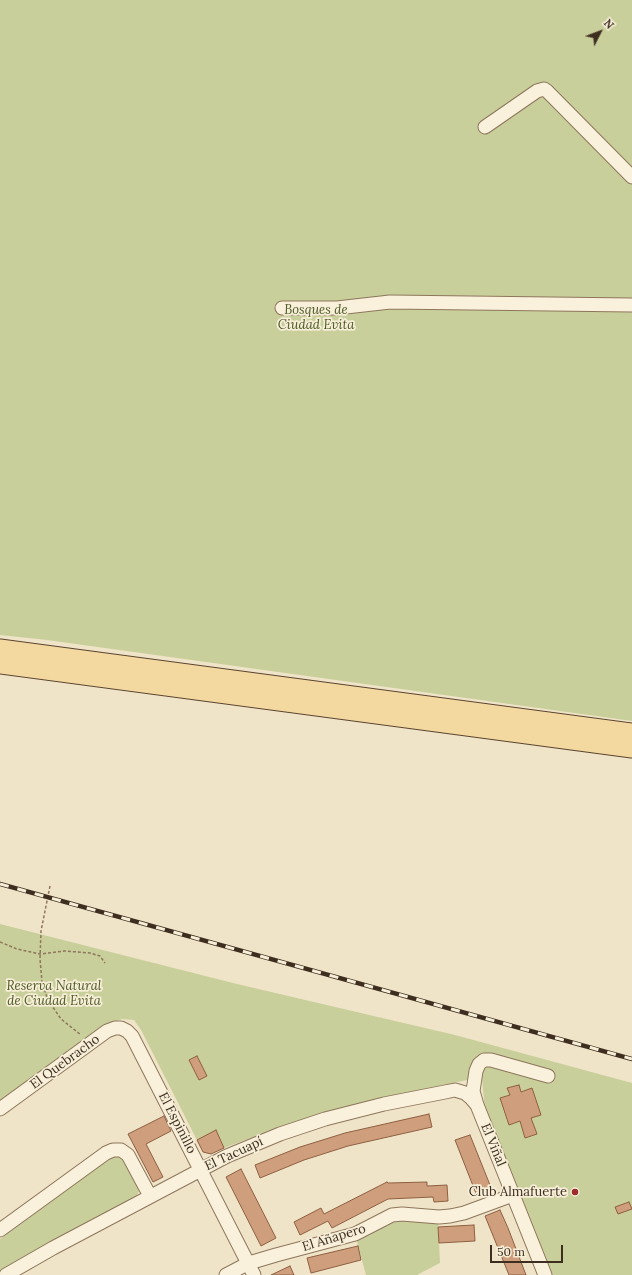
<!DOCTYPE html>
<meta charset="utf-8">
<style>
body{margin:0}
#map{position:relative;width:632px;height:1275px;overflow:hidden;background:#f0e4c8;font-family:Lora,serif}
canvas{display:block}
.north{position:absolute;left:580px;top:12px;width:40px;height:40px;-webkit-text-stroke:3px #f7eed8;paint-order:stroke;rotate:48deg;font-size:11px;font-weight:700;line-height:16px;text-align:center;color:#3d2e20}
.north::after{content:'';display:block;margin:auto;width:14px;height:18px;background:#3d2e20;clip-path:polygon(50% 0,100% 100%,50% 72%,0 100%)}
.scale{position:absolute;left:490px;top:1245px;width:73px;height:18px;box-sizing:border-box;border:2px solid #3d2e20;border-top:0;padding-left:5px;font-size:12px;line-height:14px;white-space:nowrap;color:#3d2e20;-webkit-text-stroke:3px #f7eed8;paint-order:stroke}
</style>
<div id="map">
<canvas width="632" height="1275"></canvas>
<div class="north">N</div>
<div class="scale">50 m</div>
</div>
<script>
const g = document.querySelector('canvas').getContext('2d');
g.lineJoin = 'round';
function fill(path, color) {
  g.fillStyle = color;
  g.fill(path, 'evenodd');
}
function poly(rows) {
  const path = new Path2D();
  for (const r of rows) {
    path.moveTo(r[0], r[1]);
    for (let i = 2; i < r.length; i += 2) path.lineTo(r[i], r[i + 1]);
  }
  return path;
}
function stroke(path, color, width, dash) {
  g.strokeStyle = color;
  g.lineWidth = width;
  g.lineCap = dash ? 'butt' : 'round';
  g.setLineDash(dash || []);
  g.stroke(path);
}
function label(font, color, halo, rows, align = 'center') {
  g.font = font + ' Lora,serif';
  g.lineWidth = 3.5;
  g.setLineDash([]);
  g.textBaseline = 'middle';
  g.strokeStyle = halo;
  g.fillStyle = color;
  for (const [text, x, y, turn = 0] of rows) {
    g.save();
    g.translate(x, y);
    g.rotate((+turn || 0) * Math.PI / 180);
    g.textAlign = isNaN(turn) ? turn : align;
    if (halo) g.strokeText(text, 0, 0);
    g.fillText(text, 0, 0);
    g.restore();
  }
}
fill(poly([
 [0,0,632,0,632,721,47,640,0,635],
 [0,924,237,984,455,1035,632,1083,632,1275,551,1275,485,1110,482,1079,467,1080,382,1098,325,1112,277,1128,224,1148,211,1154,203,1152,141,1030,134,1020,122,1019,103,1026,0,1101],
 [119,1155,124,1157,138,1187,139,1191,136,1197,27,1255,0,1273,0,1239,108,1160,115,1156],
 [393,1218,438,1220,440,1263,417,1275,366,1275,356,1238]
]), '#c9cf9b');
const building = poly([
 [197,1056,207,1076,199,1080,189,1060,197,1056],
 [519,1085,521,1092,532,1088,541,1115,531,1118,537,1134,525,1138,520,1121,509,1125,500,1098,510,1095,507,1088,519,1085],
 [429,1114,432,1127,348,1146,304,1160,260,1178,255,1165,300,1147,345,1133,429,1114],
 [164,1116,171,1131,146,1144,163,1177,153,1182,128,1134,164,1116],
 [216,1130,224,1148,211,1154,203,1152,197,1140,216,1130],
 [470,1135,492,1190,477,1196,455,1140,470,1135],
 [241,1169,276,1238,261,1246,226,1177,241,1169],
 [387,1182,388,1183,427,1182,427,1186,447,1185,448,1201,434,1202,433,1197,388,1199,332,1228,328,1221,300,1235,294,1222,321,1208,324,1214,387,1182],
 [629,1202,632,1209,618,1214,615,1207,629,1202],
 [500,1210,508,1228,526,1275,509,1275,485,1216,500,1210],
 [474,1225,475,1241,439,1243,438,1227,474,1225],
 [358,1246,361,1260,311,1273,307,1258,358,1246],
 [290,1266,294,1275,271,1275,290,1266]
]);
fill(building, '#cf9f7d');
stroke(building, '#8d5f41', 1);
const minor = poly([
 [485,127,537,91,544,89,547,91,632,177],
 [282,308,337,308,390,302,632,305],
 [0,1109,107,1031,115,1028,121,1028,127,1031,132,1036,254,1275],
 [0,1230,106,1153,113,1150,121,1150,128,1155,150,1196],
 [6,1275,53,1248,227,1156,280,1134,325,1119,384,1104,445,1092,455,1090,465,1093,471,1098,477,1105],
 [226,1275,249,1263,276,1255,355,1234,392,1215,402,1214,439,1217,450,1216,464,1213,513,1195],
 [545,1275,477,1105,473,1091,476,1071,479,1064,484,1060,491,1060,548,1076]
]);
const major = poly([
 [0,648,632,732],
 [0,665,632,749]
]);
stroke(minor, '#8d765c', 15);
stroke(major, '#5b4430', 19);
stroke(poly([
 [50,886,41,931,40,959,42,982,48,1000,61,1019,81,1035],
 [0,942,17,949,40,954,65,951,90,953,100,956,105,963]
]), '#8d765c', 1.5, [3, 2]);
stroke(minor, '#faf1dc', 13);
stroke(major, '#f3d9a0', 17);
const rail = poly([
 [0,884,632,1059]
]);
stroke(rail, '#3d2e20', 4.5);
stroke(rail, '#f7eed8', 3, [9]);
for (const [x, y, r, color] of [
 [575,1192,4,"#9e2a2b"]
]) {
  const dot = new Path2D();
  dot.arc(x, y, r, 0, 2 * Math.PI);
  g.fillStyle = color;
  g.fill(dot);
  stroke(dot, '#f7eed8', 1.5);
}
label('italic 13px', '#4d5a26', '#f7eed8', [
 ["Bosques de",316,310],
 ["Ciudad Evita",316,325],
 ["Reserva Natural",54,986],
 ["de Ciudad Evita",54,1001]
]);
label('13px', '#3d2e20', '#f7eed8', [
 ["El Quebracho",65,1062,-36],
 ["El Espinillo",177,1123,63],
 ["El Viñal",493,1145,68],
 ["El Tacuapí",234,1154,-25],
 ["El Añapero",334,1238,-17]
]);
label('13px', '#3d2e20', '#f7eed8', [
 ["Club Almafuerte",567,1192]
], 'right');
</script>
